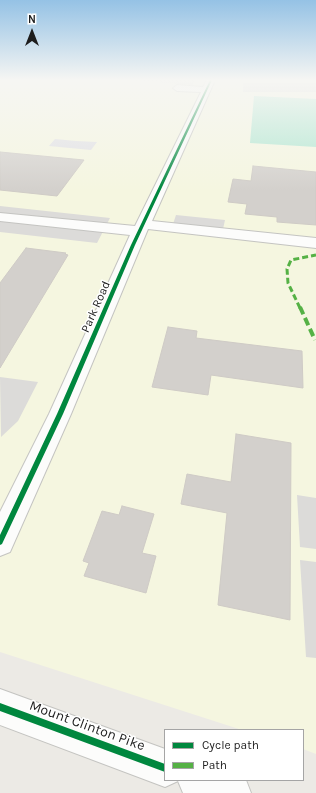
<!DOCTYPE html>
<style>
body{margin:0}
#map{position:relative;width:316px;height:793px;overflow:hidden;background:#eceae5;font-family:Karla,sans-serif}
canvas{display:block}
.legend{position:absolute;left:164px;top:729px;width:140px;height:52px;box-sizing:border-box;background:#fff;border:1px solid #a5a5a5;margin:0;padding:5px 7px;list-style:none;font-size:12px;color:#1d1d1d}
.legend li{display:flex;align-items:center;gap:8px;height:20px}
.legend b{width:20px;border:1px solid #a5a5a5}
.north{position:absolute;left:12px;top:12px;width:40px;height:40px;-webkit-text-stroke:3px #fff;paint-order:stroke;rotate:0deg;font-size:11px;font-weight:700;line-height:16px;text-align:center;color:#1d1d1d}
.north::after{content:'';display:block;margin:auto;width:14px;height:18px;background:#1d1d1d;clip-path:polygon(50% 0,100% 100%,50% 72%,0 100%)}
</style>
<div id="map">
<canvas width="316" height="793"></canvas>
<ul class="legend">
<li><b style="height:5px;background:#00873e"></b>Cycle path</li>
<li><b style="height:5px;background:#55b145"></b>Path</li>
</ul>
<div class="north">N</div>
</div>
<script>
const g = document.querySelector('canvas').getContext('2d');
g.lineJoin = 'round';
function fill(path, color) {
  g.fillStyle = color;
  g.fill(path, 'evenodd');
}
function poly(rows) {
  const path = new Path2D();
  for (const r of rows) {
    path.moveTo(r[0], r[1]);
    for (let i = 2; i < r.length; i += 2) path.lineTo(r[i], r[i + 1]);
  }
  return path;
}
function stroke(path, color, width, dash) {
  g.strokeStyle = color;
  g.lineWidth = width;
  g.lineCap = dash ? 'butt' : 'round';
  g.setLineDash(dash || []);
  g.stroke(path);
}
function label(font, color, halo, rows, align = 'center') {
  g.font = font + ' Karla,sans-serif';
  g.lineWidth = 3;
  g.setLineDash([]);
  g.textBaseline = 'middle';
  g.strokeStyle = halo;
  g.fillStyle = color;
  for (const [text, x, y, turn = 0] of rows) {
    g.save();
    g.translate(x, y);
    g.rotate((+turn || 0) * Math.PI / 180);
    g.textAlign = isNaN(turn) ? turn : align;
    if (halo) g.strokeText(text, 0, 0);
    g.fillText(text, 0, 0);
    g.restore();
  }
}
fill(poly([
 [0,80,316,80,316,754,303,749,303,730,242,730,0,652]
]), '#f5f6e0');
fill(poly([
 [254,96,316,99,316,147,250,143]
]), '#afe6d0');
fill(poly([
 [135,80,195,80,192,85],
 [243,83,316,83,316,92,243,92],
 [0,206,110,218,97,243,0,232],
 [176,215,225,220,223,229,173,224],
 [0,377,38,382,18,421,1,437],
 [297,495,316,498,316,549,300,547],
 [300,560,316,562,316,658,306,657]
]), '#dcdbd9');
fill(poly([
 [55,139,76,141,97,142,91,150,49,146]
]), '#e0e0e4');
const building = poly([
 [0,152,84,160,57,196,0,190,0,152],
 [253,166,316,172,316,225,277,222,277,217,245,214,247,204,228,202,233,179,251,181,253,166],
 [26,248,66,253,65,254,68,255,0,368,0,283,26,248],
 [168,327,197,331,196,338,302,351,303,388,211,375,208,395,152,387,168,327],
 [236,434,291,443,290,620,218,605,227,513,181,504,187,474,231,482,236,434],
 [122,506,154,514,142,553,156,556,146,593,84,576,89,563,83,561,102,511,119,515,122,506]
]);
fill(building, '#d3d0cc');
stroke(building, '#cfcbc6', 1);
const minor = poly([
 [207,80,215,80,152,221,316,238,316,248,148,229,71,414,10,552,0,556,0,512,49,414,130,235,0,221,0,213,135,226,201,92,177,91,173,88,177,85,203,87,207,80],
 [0,689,165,749,165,780,246,780,251,793,183,793,178,781,165,787,0,725,0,689]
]);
stroke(minor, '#c4c4c1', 2);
fill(minor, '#fcfcfb');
stroke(poly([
 [300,308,288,283,287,269,291,260,316,255]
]), '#55b145', 3, [6, 3]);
stroke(poly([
 [300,307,315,340]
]), '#55b145', 4, [8, 4]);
fill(poly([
 [210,80,212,80,135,245,63,414,2,544,0,545,0,535,57,414,131,245,210,80],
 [0,703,165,764,165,772,0,711,0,703]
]), '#00873e');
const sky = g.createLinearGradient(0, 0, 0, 191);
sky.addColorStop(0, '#95c2e5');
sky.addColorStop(0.42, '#f6f6f3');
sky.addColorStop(1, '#f6f6f300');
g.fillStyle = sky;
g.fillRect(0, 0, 316, 191);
label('12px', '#1d1d1d', '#fff', [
 ["Park Road",96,307,-66]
]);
label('14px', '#1d1d1d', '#fff', [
 ["Mount Clinton Pike",87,726,20]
]);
</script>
